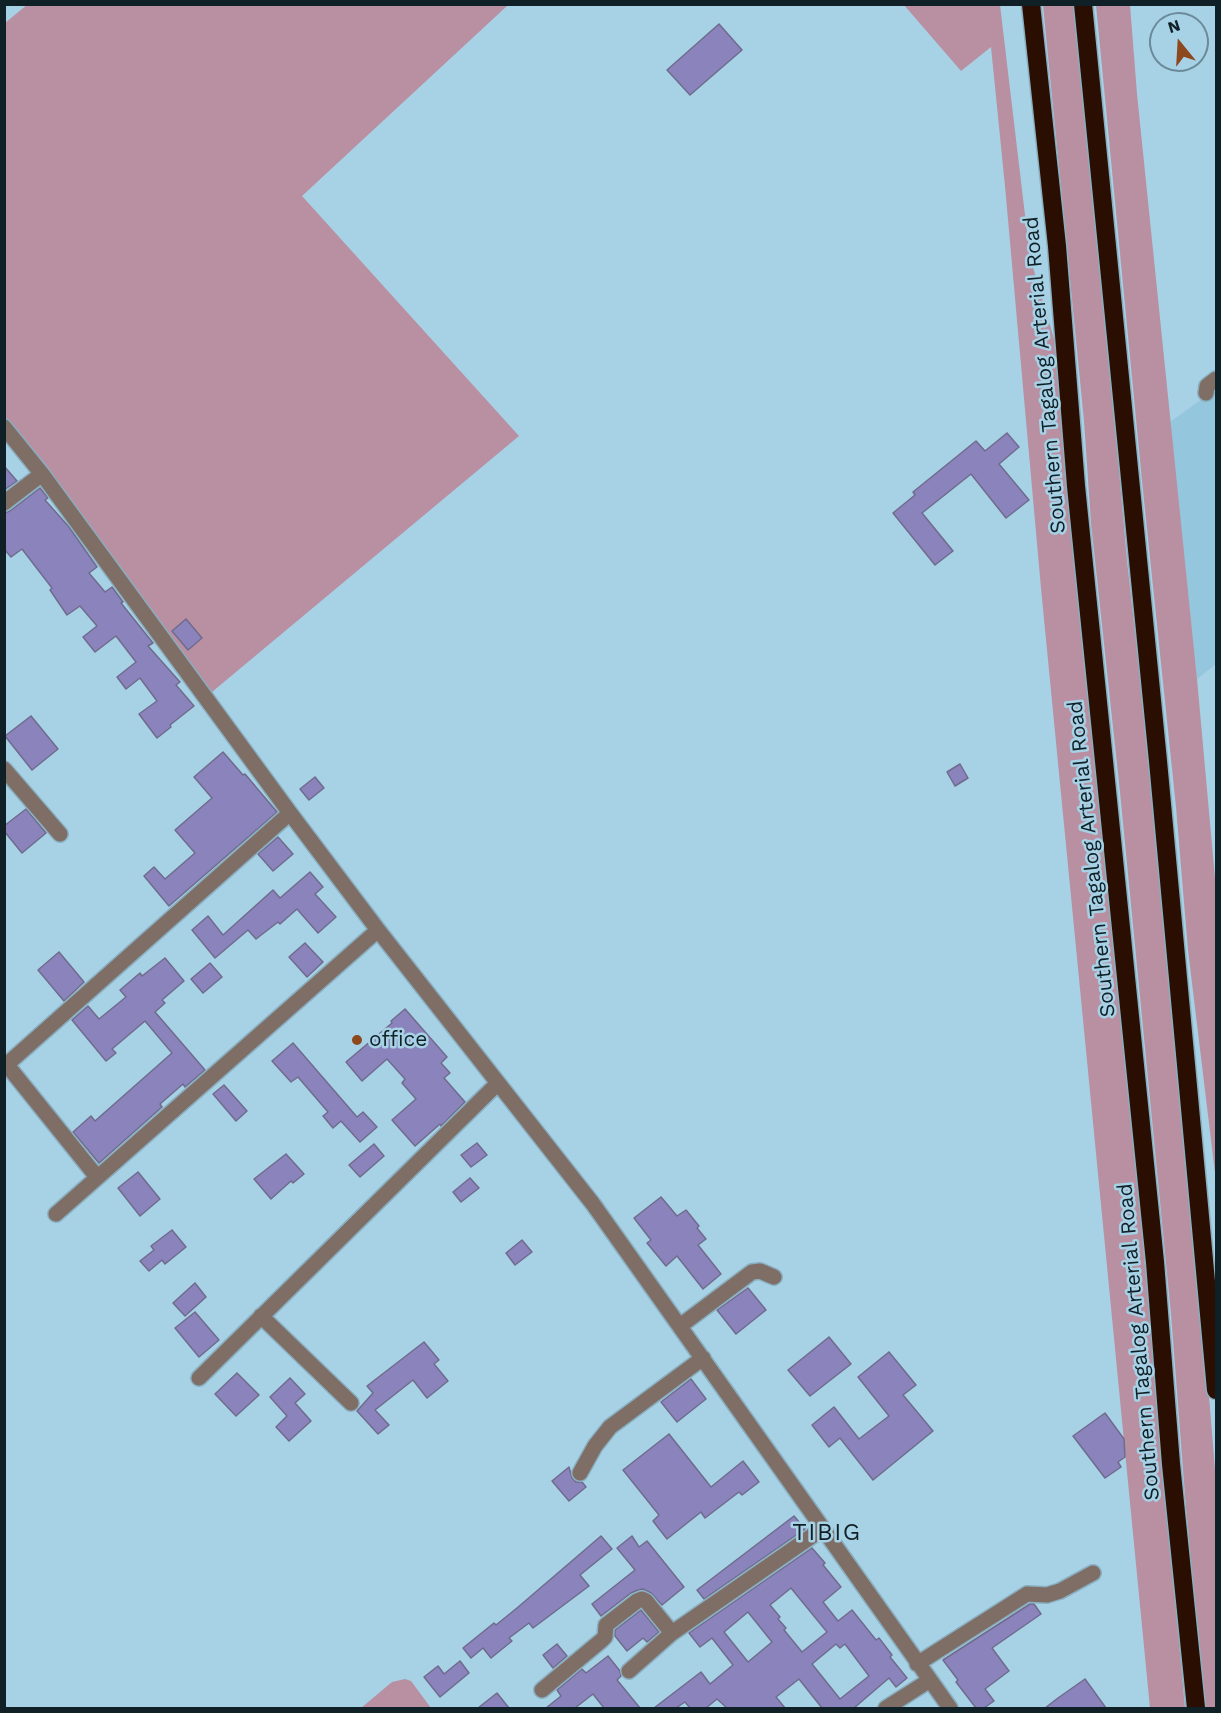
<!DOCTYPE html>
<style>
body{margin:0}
#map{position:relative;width:1221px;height:1713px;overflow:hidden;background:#a7d1e5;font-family:"Work Sans",sans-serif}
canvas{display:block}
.frame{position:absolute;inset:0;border:6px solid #102027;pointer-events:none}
.north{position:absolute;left:1149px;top:12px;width:60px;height:60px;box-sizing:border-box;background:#a7d1e5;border:2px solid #6b8a99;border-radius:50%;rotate:342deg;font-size:16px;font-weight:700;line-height:24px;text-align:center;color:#102027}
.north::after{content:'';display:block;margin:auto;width:21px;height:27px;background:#8d481e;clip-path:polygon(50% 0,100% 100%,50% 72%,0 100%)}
</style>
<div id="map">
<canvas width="1221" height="1713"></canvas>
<div class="frame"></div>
<div class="north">N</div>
</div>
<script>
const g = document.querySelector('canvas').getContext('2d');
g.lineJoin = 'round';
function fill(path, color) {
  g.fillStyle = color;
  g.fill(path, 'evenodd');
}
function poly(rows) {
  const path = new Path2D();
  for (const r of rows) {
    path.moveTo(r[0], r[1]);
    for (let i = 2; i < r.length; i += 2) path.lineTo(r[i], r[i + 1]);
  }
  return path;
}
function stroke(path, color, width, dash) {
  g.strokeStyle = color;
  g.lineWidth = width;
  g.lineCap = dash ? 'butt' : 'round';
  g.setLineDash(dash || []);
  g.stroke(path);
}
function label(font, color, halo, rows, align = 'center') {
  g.font = font + ' "Work Sans",sans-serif';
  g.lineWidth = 5;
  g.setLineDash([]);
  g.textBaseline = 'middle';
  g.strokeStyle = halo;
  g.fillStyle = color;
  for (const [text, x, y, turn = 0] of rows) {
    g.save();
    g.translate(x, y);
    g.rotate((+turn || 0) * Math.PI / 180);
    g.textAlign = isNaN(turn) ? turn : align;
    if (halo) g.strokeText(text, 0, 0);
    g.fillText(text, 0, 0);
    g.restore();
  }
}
fill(poly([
 [1216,389,1216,664,1197,679,1170,422]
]), '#94c6de');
fill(poly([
 [28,4,506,5,507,6,302,196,519,436,212,692,5,423,5,23],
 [904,5,1000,5,1030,257,1054,339,1067,487,1134,1145,1185,1708,1150,1708,1041,588,1005,186,991,47,961,71],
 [1043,5,1074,5,1110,368,1127,561,1149,757,1199,1273,1216,1482,1216,1708,1205,1708,1186,1508,1171,1314,1120,792,1091,523,1084,421],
 [1096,5,1130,5,1137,94,1197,679,1216,889,1216,1181,1188,950,1176,807,1142,481],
 [405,1679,411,1681,431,1708,361,1708,392,1682]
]), '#b98fa2');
const building = poly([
 [719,24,742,50,690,95,667,70,719,24],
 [1007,433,1019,447,999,464,1029,500,1006,518,971,474,922,513,953,551,935,565,893,513,915,495,913,492,976,441,985,451,1007,433],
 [4,466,17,481,4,490,4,466],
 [40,488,48,498,45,500,69,527,97,567,89,573,105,592,112,587,123,602,121,603,153,643,148,646,180,682,176,685,194,706,170,725,171,727,157,738,139,714,157,701,140,678,126,689,117,677,136,662,116,636,95,652,83,637,97,626,80,606,67,615,50,590,52,588,22,549,11,557,4,549,4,513,10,511,40,488],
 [186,619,202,638,188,650,172,631,186,619],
 [31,716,58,749,32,770,5,736,31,716],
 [223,752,243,775,245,774,277,812,169,906,144,876,154,867,165,879,195,853,175,830,212,798,194,777,223,752],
 [960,764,968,778,955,786,947,772,960,764],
 [315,777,324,788,309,800,300,789,315,777],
 [26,809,46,833,22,853,4,831,4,826,26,809],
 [278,837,293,854,273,871,258,854,278,837],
 [310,872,323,887,315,894,336,917,318,933,297,909,280,924,278,922,256,939,248,930,215,958,192,930,208,916,223,935,273,890,280,898,310,872],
 [305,943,323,962,307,977,289,957,305,943],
 [59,952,84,982,64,1001,38,970,59,952],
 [165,958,184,981,162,1000,165,1003,155,1012,205,1070,185,1087,183,1084,160,1104,162,1107,99,1163,73,1132,91,1116,95,1121,172,1053,145,1021,112,1049,116,1053,106,1061,72,1020,88,1006,99,1019,126,997,120,990,140,973,142,976,165,958],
 [210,963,222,977,203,993,191,979,210,963],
 [405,1009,447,1057,441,1063,450,1073,444,1078,465,1102,441,1126,440,1124,415,1146,392,1120,416,1099,402,1083,405,1079,387,1059,362,1081,346,1062,392,1023,391,1021,405,1009],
 [293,1043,357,1117,363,1112,377,1127,360,1142,341,1121,333,1128,323,1116,328,1112,298,1077,291,1082,272,1061,293,1043],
 [224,1085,247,1111,236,1121,213,1094,224,1085],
 [477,1143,487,1155,471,1167,461,1155,477,1143],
 [374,1144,384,1156,360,1177,349,1165,374,1144],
 [286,1154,304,1174,293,1183,291,1181,271,1199,254,1179,286,1154],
 [138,1172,160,1199,140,1216,118,1188,138,1172],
 [470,1178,479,1188,461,1202,453,1192,470,1178],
 [661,1197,677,1216,686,1210,699,1226,697,1228,706,1239,698,1245,721,1274,703,1289,677,1256,666,1266,647,1243,651,1240,634,1218,661,1197],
 [172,1230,186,1247,165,1264,162,1260,149,1271,140,1261,154,1250,151,1246,172,1230],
 [522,1240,532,1252,515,1265,506,1253,522,1240],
 [195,1283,206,1297,185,1316,173,1303,195,1283],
 [748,1288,766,1310,736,1334,717,1310,748,1288],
 [195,1312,219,1340,199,1357,175,1328,195,1312],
 [829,1337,851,1364,810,1396,788,1370,829,1337],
 [424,1342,439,1360,434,1364,448,1381,427,1398,413,1380,375,1410,389,1425,378,1434,357,1411,373,1393,367,1386,424,1342],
 [889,1352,916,1385,903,1395,933,1431,873,1480,840,1438,829,1447,812,1425,834,1407,859,1439,889,1416,858,1377,889,1352],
 [237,1373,259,1395,236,1416,215,1394,237,1373],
 [290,1378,305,1394,295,1403,311,1421,289,1441,276,1427,287,1416,270,1397,290,1378],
 [691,1379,706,1399,677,1422,661,1402,691,1379],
 [1105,1413,1124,1439,1125,1457,1118,1462,1121,1467,1105,1478,1073,1436,1105,1413],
 [669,1434,711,1487,743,1461,759,1482,742,1495,739,1492,705,1518,701,1512,667,1539,653,1521,659,1515,623,1470,669,1434],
 [569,1467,572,1478,576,1482,582,1482,586,1487,569,1501,552,1481,569,1467],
 [794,1516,805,1529,704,1599,697,1590,794,1516],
 [601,1536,612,1549,580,1575,589,1586,533,1628,529,1623,509,1638,512,1641,491,1658,483,1648,471,1658,463,1648,494,1623,496,1625,517,1608,601,1536],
 [632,1536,639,1547,647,1541,684,1587,662,1605,651,1593,643,1589,638,1590,631,1593,601,1616,592,1604,635,1570,617,1548,632,1536],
 [812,1548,825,1563,823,1565,841,1587,823,1602,838,1621,852,1610,876,1640,879,1638,892,1655,890,1657,907,1678,896,1687,889,1678,854,1708,822,1708,799,1679,776,1697,785,1708,727,1708,717,1699,706,1708,690,1708,685,1702,676,1708,654,1708,701,1672,710,1684,733,1665,712,1638,700,1647,689,1633,812,1548],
 [791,1588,827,1632,802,1652,784,1630,786,1628,778,1619,780,1617,770,1605,791,1588],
 [748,1612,772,1642,748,1662,724,1632,748,1612],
 [836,1644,840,1648,845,1644,869,1676,840,1699,812,1664,836,1644],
 [1030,1604,1034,1604,1041,1614,992,1648,1009,1671,985,1689,994,1701,984,1708,976,1708,956,1682,958,1680,943,1660,1030,1604],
 [641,1610,659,1632,647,1642,643,1638,627,1651,615,1636,615,1630,641,1610],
 [557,1644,567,1656,553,1668,543,1655,557,1644],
 [608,1656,620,1671,621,1676,617,1680,640,1708,604,1708,593,1694,575,1708,546,1708,561,1696,557,1690,582,1669,586,1673,608,1656],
 [460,1661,469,1673,440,1697,424,1677,438,1666,444,1674,460,1661],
 [1085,1679,1106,1708,1045,1708,1058,1698,1085,1679],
 [497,1693,509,1708,478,1708,497,1693]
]);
fill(building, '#8b84bc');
stroke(building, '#6f6b8d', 1.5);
const minor = poly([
 [1206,393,1207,386,1216,379],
 [4,427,42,474,290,813,378,930,593,1204,950,1708],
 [4,503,42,474],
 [4,769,60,834],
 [7,1065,97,1177],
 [4,1067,290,813],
 [56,1214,378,930],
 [261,1316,351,1403],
 [680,1326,752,1272,760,1271,774,1277],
 [199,1378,498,1083],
 [580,1473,595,1446,610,1427,703,1358],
 [917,1664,1027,1594,1047,1595,1060,1591,1093,1573],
 [629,1671,672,1633],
 [542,1690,602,1640,605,1637,606,1625,637,1601,642,1599,646,1601,672,1633,822,1529],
 [886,1708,930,1680]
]);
const highway = poly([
 [1031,4,1057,246,1076,486,1155,1262,1171,1464,1196,1708],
 [1083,4,1158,761,1216,1390]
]);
stroke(minor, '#89aebf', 18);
stroke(highway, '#89aebf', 21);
stroke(minor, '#7e6e66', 15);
stroke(highway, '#290e01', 18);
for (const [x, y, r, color] of [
 [357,1040,6,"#8d481e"]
]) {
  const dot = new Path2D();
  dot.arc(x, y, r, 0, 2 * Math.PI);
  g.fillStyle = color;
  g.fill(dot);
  stroke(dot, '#a7d1e5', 2);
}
label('21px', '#102027', '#a7d1e5', [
 ["Southern Tagalog Arterial Road",1045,375,-95],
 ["Southern Tagalog Arterial Road",1092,859,-96],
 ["Southern Tagalog Arterial Road",1139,1342,-95]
]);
label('21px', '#102027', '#a7d1e5', [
 ["office",369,1040]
], 'left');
g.letterSpacing = '1.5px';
label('24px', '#102027', '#a7d1e5', [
 ["TIBIG",827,1533]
]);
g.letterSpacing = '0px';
</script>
